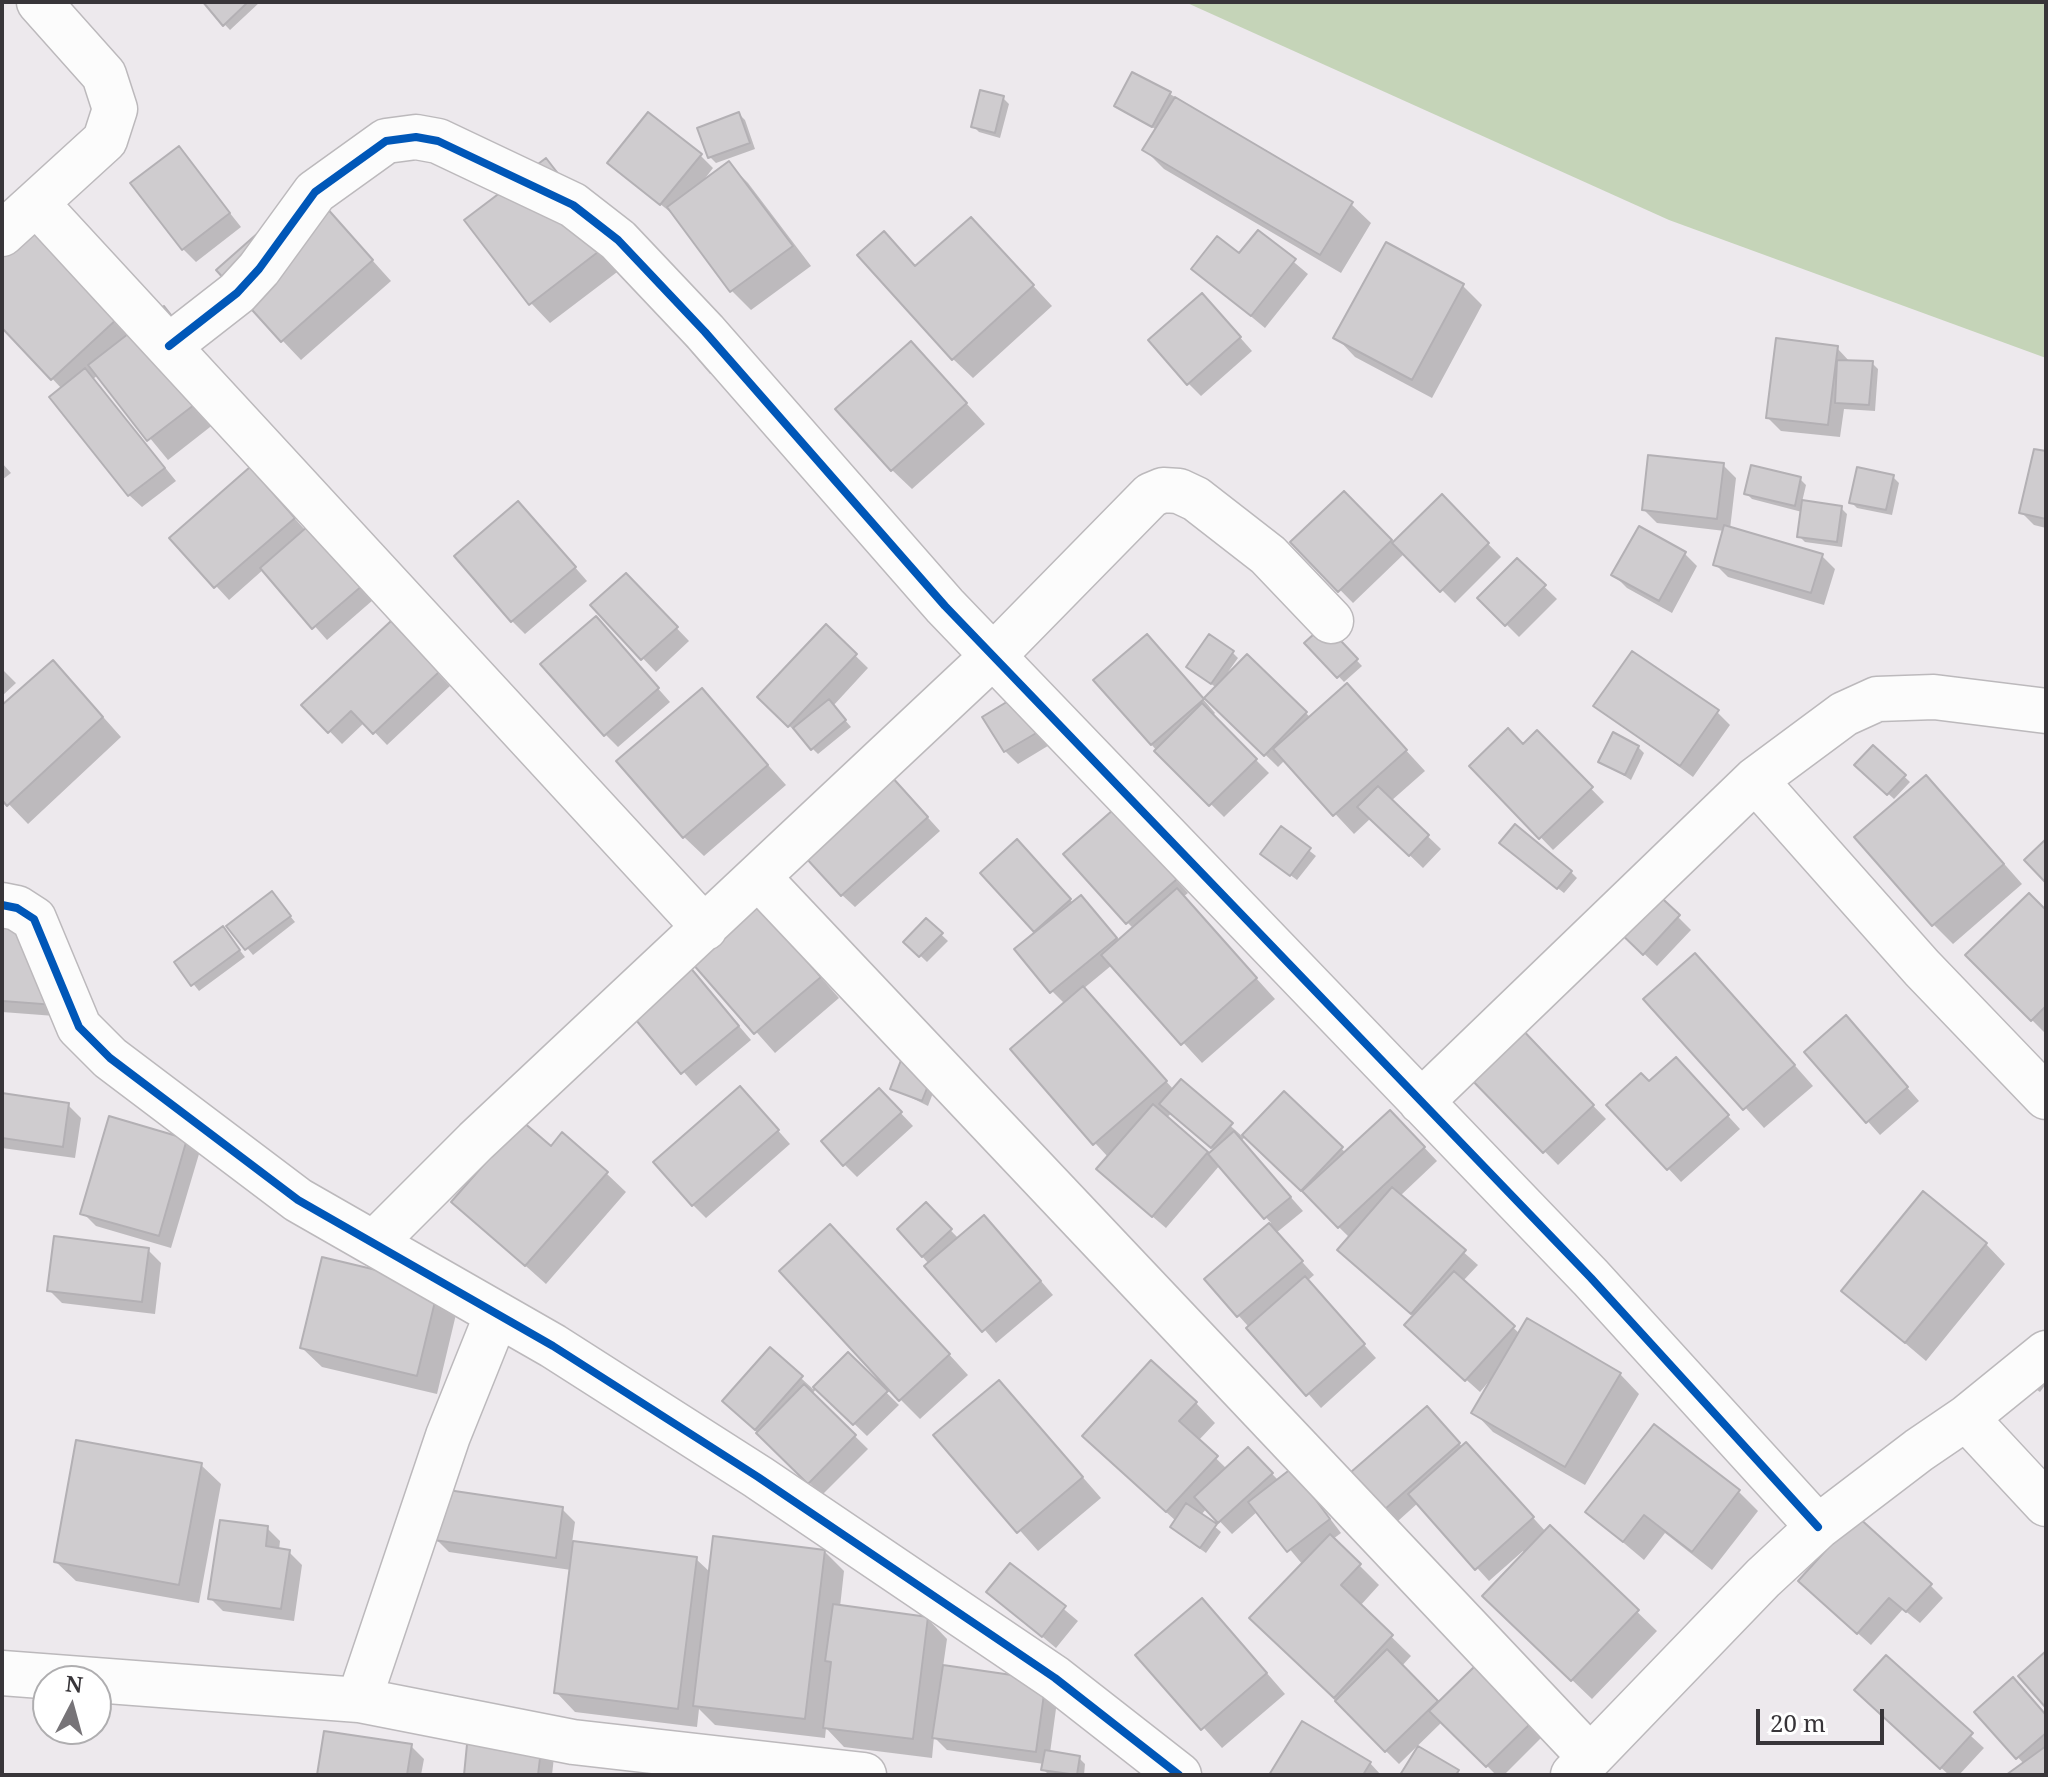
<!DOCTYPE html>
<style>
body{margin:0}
#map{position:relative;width:2048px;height:1777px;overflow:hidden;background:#ede9ed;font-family:"Noto Serif",serif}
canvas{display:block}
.frame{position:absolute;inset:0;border:4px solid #383539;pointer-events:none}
.north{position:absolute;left:32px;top:1665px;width:80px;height:80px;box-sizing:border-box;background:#fff;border:2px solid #afaeb0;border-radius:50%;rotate:6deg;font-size:22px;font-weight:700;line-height:32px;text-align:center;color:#383539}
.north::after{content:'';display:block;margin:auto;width:28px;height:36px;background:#777478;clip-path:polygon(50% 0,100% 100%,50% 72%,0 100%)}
.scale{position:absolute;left:1756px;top:1709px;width:128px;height:36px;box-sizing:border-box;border:4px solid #383539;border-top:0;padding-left:10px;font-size:24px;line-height:28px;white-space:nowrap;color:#383539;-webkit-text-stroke:6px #fff;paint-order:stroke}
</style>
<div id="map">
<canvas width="2048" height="1777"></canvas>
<div class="frame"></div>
<div class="north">N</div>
<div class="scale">20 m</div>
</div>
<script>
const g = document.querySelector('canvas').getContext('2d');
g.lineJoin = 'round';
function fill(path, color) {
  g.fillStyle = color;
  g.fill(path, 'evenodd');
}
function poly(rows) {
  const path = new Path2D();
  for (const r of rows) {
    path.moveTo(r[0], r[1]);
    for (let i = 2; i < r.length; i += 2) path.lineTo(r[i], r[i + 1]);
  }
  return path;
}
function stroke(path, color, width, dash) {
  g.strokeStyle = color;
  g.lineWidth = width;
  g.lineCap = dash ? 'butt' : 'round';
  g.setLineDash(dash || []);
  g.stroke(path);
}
fill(poly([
 [1185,2,2046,2,2046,358,1669,220]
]), '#c5d4b8');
fill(poly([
 [203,2,260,2,230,30],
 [1170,94,1351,204,1371,223,1341,273,1164,169,1145,150,1157,130,1116,106],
 [1003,98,1009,104,1000,138,979,132,973,126],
 [739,114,745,120,755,149,716,163,710,157],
 [179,149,241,227,196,262,183,249],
 [700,155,713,168,703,181,729,164,748,183,811,266,751,310,732,291,675,216,610,163],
 [546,160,565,180,629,263,550,323,531,303],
 [328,211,391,281,301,360,282,340],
 [30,225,242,402,168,460,98,375,93,379,176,481,142,507,129,495,62,389,2,325],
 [1258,232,1308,274,1265,328,1194,269,1239,256],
 [990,239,1052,306,973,378,953,359,916,268],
 [1463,286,1482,305,1432,398,1355,357,1336,337],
 [650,304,725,362,710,374],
 [1215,309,1252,351,1201,396,1188,383],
 [1837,348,1851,363,1872,363,1878,369,1875,411,1844,409,1840,437,1781,431,1768,418],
 [931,364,985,424,912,489,892,470],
 [2046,453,2046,528,2034,525,2021,512],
 [2,463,11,473,2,480],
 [1723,465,1736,478,1730,529,1822,556,1835,569,1824,605,1728,577,1715,564,1725,531,1657,523,1644,510],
 [1893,477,1899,483,1892,515,1857,508,1851,502],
 [1800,479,1806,485,1802,502,1841,508,1847,514,1842,547,1805,542,1799,536,1802,512,1752,499,1746,493],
 [263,483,306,531,396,580,327,640,264,569,229,600,172,538],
 [1344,493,1394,544,1442,497,1501,557,1455,603,1405,553,1353,603,1293,542],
 [531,517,587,581,525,634,512,621],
 [1684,553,1697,566,1672,613,1627,588,1614,575],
 [1517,560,1557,599,1519,637,1480,598],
 [626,575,689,641,656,672,593,606],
 [826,627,868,668,833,706,851,727,818,754,760,697],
 [1325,627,1362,666,1344,682,1307,643],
 [608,632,670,702,618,747,605,734],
 [404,637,450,686,387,745,365,722,342,744,304,705],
 [1160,649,1215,713,1212,716,1269,773,1224,817,1157,751,1096,680],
 [1232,652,1238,658,1228,672,1247,657,1311,718,1347,686,1425,771,1391,801,1441,849,1423,868,1371,818,1354,834,1285,760,1278,767,1207,698,1217,688,1194,672],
 [2,669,16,683,2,696],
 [72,682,121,737,28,824,2,797,2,707],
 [702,691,786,785,704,856,684,837],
 [1596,706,1717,712,1730,725,1693,777],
 [985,718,1061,738,1018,764,1005,751],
 [1537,733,1604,802,1553,850,1472,766,1523,746],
 [1638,747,1644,753,1631,780,1601,761],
 [1873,747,1910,782,1894,799,1857,765],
 [895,781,940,831,855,907,842,895],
 [1945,797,2022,884,1953,944,1933,924],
 [1127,825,1188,893,1183,897,1275,999,1202,1063,1112,965,1083,989,1174,1090,1181,1082,1243,1137,1284,1094,1346,1153,1403,1125,1437,1161,1400,1196,1478,1265,1463,1281,1520,1334,1620,1374,1639,1394,1585,1485,1493,1432,1474,1412,1491,1379,1480,1392,1420,1338,1415,1317,1353,1263,1350,1238,1246,1136,1241,1141,1303,1211,1276,1233,1314,1275,1307,1281,1376,1358,1321,1408,1206,1279,1271,1223,1220,1165,1166,1228,1112,1182,1109,1158,1095,1143,1065,1004,1052,991,1038,933,983,873,1029,855,1074,904,1081,898,1120,941,1134,929,1127,922],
 [1172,1113,1215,1151,1209,1155,1166,1118],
 [1282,829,1316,856,1297,880,1269,859],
 [1507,849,1571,872,1577,878,1564,893],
 [1650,889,1691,930,1657,966,1615,926],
 [277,900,295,922,253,955,229,926],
 [764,912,839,998,775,1053,681,947],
 [2046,913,2046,1034,2032,1020],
 [2,917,60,939,73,952,68,1017,2,1012],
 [927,921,948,941,927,962,906,942],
 [228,935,245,957,199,991,176,962],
 [691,970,751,1040,696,1086,623,1002],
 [1715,975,1813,1086,1764,1128,1646,999],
 [1517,1027,1606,1119,1558,1165,1468,1073],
 [1858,1031,1919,1101,1880,1135,1806,1052],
 [1688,1072,1740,1129,1681,1182,1609,1105,1649,1084],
 [940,1075,928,1106,892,1088],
 [879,1090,913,1126,857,1177,844,1164],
 [2,1095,68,1105,81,1118,75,1158,2,1148],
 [752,1101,790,1144,706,1218,693,1205],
 [186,1141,199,1154,171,1248,96,1226,83,1213],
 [551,1148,606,1173,626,1192,546,1284,454,1202],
 [926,1205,959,1239,997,1230,1053,1295,996,1343,899,1229],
 [1986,1244,2005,1264,1926,1361,1844,1291],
 [850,1246,968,1375,920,1419,900,1399],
 [148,1250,161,1263,155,1314,62,1303,49,1290],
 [323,1259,458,1306,437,1394,322,1367,302,1348],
 [770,1350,813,1389,848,1355,899,1405,867,1436,817,1388,812,1394,868,1449,822,1495,737,1413],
 [2046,1353,2046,1384,2040,1392,2019,1378],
 [999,1382,1101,1498,1038,1551,936,1435],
 [1196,1403,1215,1423,1198,1441,1227,1469,1248,1449,1279,1481,1304,1484,1341,1533,1333,1539,1379,1585,1360,1606,1411,1656,1401,1667,1439,1704,1475,1669,1543,1736,1504,1775,1496,1775,1443,1721,1399,1764,1271,1637,1303,1565,1258,1511,1232,1534,1207,1508,1201,1515,1221,1532,1206,1553,1178,1533,1172,1527,1176,1521,1104,1456],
 [1440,1421,1463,1448,1479,1458,1546,1532,1550,1528,1657,1631,1592,1699,1504,1615,1525,1554,1523,1551,1489,1581,1418,1503,1398,1521,1385,1508],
 [1654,1427,1739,1492,1758,1511,1712,1570,1665,1533,1644,1560,1587,1512],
 [201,1465,221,1484,199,1603,76,1581,56,1562],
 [562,1509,575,1522,572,1543,696,1559,711,1573,825,1552,844,1571,840,1607,928,1619,947,1639,943,1667,1058,1694,1050,1753,1079,1758,1085,1764,1084,1775,1049,1775,1043,1769,1044,1764,947,1750,934,1737,932,1758,844,1747,826,1728,825,1738,715,1725,699,1709,697,1727,575,1712,556,1692,571,1570,449,1552,436,1539],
 [267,1528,280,1541,279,1550,289,1552,302,1565,294,1621,223,1611,210,1598],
 [1011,1565,1078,1621,1056,1648,989,1592],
 [1930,1585,1943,1598,1920,1623,1903,1609,1871,1645,1814,1594],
 [1221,1620,1285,1694,1222,1748,1138,1655],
 [1886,1658,1984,1748,1959,1775,1949,1775,1869,1703],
 [1977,1712,2046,1716,2046,1775,2010,1775,2024,1764],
 [470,1736,554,1757,552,1775,466,1775],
 [411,1746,424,1759,421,1775,319,1775],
 [1370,1763,1381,1775,1272,1775]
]), '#0003');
const building = poly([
 [203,2,248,2,223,26,203,2],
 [1132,72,1171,92,1152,127,1114,106,1132,72],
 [980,90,1004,96,995,133,971,127,980,90],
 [1175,97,1353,202,1320,255,1142,150,1175,97],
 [648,112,702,154,660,205,607,163,648,112],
 [739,112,750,143,708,158,697,128,739,112],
 [179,146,230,213,182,250,130,183,179,146],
 [546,158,611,242,529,305,464,220,546,158],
 [729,161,793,246,730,292,667,207,729,161],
 [309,188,373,260,281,342,216,270,309,188],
 [971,217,1034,285,952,360,857,255,884,231,915,266,971,217],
 [30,222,118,318,51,380,2,328,2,248,30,222],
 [1258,230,1296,259,1251,316,1191,269,1217,236,1239,253,1258,230],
 [1386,242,1464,284,1412,380,1333,338,1386,242],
 [1202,293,1241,337,1187,385,1148,340,1202,293],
 [164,306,224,382,147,441,88,365,164,306],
 [1776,338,1838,346,1828,425,1766,418,1776,338],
 [911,341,967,403,891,471,835,409,911,341],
 [1837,360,1873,361,1869,405,1835,403,1837,360],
 [85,368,165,468,128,496,49,397,85,368],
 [2034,449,2046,451,2046,519,2019,513,2034,449],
 [1648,455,1724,463,1717,519,1642,510,1648,455],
 [1751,465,1801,477,1795,506,1744,494,1751,465],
 [250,467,295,518,214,588,169,538,250,467],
 [1857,467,1894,475,1886,510,1849,503,1857,467],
 [1344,491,1392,540,1338,592,1290,542,1344,491],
 [1442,494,1489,543,1440,592,1392,543,1442,494],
 [1802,500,1842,506,1837,542,1797,537,1802,500],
 [518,501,576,567,511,622,454,556,518,501],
 [332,505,385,566,312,629,260,568,332,505],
 [1724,525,1823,554,1811,593,1713,565,1724,525],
 [1639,526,1686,552,1659,601,1611,575,1639,526],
 [1517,558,1546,585,1505,626,1477,598,1517,558],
 [626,573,678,627,641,660,590,605,626,573],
 [596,616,659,688,604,736,540,664,596,616],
 [391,621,439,672,373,734,351,711,328,733,301,705,391,621],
 [826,624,857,654,788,727,757,697,826,624],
 [1325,624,1358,659,1337,678,1304,643,1325,624],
 [1147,634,1204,699,1151,745,1093,680,1147,634],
 [1209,634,1234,651,1211,684,1186,667,1209,634],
 [1632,651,1719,710,1680,766,1593,706,1632,651],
 [1247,654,1307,712,1264,756,1204,698,1247,654],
 [53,660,103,717,7,806,2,800,2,705,53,660],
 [1347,683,1407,750,1333,816,1273,749,1347,683],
 [702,688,768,765,683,838,616,761,702,688],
 [1028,689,1050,725,1004,752,982,717,1028,689],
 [829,699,846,720,811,750,793,728,829,699],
 [1202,703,1257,759,1209,806,1154,751,1202,703],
 [1508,728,1523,744,1537,730,1593,787,1539,839,1469,766,1508,728],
 [1613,732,1639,746,1625,775,1598,762,1613,732],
 [1873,745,1906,775,1887,795,1854,765,1873,745],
 [882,766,928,817,841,896,794,845,882,766],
 [1926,775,2004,864,1932,926,1854,837,1926,775],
 [1378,786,1429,835,1409,856,1357,807,1378,786],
 [1114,809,1177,879,1126,924,1063,854,1114,809],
 [1515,824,1572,871,1557,889,1499,843,1515,824],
 [1281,826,1311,848,1290,876,1260,854,1281,826],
 [1017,839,1071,899,1034,932,980,873,1017,839],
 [2046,839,2046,883,2024,860,2046,839],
 [1650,887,1680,915,1643,955,1613,926,1650,887],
 [1177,888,1257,978,1181,1045,1101,955,1177,888],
 [745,890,821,977,754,1034,678,947,745,890],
 [272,891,291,916,245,950,226,926,272,891],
 [2029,893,2046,910,2046,1006,2031,1021,1965,955,2029,893],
 [1081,895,1117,938,1050,993,1014,949,1081,895],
 [2,915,24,917,55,1005,2,1001,2,915],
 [926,918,943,933,919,957,903,942,926,918],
 [223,926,240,950,191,986,174,962,223,926],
 [1695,953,1795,1065,1743,1110,1643,999,1695,953],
 [679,954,739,1026,681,1074,621,1002,679,954],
 [1083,986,1167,1081,1093,1145,1010,1049,1083,986],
 [1846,1015,1908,1087,1866,1123,1804,1052,1846,1015],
 [1517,1024,1594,1105,1543,1153,1465,1073,1517,1024],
 [903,1055,935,1068,922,1101,890,1089,903,1055],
 [1676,1057,1729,1115,1667,1170,1606,1105,1641,1073,1649,1081,1676,1057],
 [1181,1079,1233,1123,1211,1148,1159,1104,1181,1079],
 [740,1086,779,1130,692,1206,653,1162,740,1086],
 [879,1088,902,1112,843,1166,821,1141,879,1088],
 [1284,1091,1343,1147,1301,1191,1242,1135,1284,1091],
 [2,1093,69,1103,63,1147,2,1138,2,1093],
 [1153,1104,1208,1152,1152,1217,1096,1169,1153,1104],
 [1390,1110,1425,1147,1338,1228,1302,1191,1390,1110],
 [109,1116,187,1139,159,1236,80,1214,109,1116],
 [522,1121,551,1146,562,1132,608,1172,525,1266,451,1202,522,1121],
 [1234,1131,1291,1197,1264,1219,1208,1154,1234,1131],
 [1392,1187,1466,1250,1411,1314,1337,1250,1392,1187],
 [1923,1191,1987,1243,1905,1343,1841,1291,1923,1191],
 [926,1202,952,1229,922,1257,897,1229,926,1202],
 [984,1215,1041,1281,982,1332,924,1266,984,1215],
 [1269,1223,1303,1261,1237,1317,1204,1279,1269,1223],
 [830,1224,950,1354,899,1401,779,1271,830,1224],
 [54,1236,149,1248,142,1302,47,1291,54,1236],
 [322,1257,439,1285,417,1376,300,1348,322,1257],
 [1454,1271,1515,1326,1465,1381,1404,1325,1454,1271],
 [1305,1276,1365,1344,1306,1396,1246,1328,1305,1276],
 [1527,1318,1621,1373,1565,1467,1471,1413,1527,1318],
 [770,1347,803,1376,755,1430,722,1401,770,1347],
 [848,1352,888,1391,853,1425,813,1387,848,1352],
 [1151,1360,1197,1402,1179,1421,1218,1456,1166,1512,1082,1436,1151,1360],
 [999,1380,1083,1477,1017,1533,933,1435,999,1380],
 [804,1384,856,1435,808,1484,756,1433,804,1384],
 [1427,1406,1460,1443,1384,1510,1351,1472,1427,1406],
 [1654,1424,1740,1490,1692,1552,1644,1515,1623,1542,1585,1512,1654,1424],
 [76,1440,202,1463,179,1585,54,1562,76,1440],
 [1466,1442,1534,1517,1475,1570,1408,1494,1466,1442],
 [1248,1447,1273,1473,1218,1523,1194,1497,1248,1447],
 [1292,1468,1330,1519,1287,1552,1248,1502,1292,1468],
 [441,1489,563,1507,556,1558,434,1540,441,1489],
 [1186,1503,1217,1524,1200,1548,1170,1527,1186,1503],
 [1857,1516,1932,1584,1906,1612,1889,1598,1857,1634,1798,1581,1857,1516],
 [220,1520,268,1526,266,1546,290,1550,281,1609,208,1599,220,1520],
 [1550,1525,1639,1610,1571,1681,1482,1596,1550,1525],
 [1330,1534,1361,1564,1341,1585,1393,1635,1334,1698,1249,1618,1330,1534],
 [713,1536,825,1550,805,1719,693,1706,713,1536],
 [573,1541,697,1557,678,1709,554,1693,573,1541],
 [1010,1563,1066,1606,1042,1637,986,1592,1010,1563],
 [1202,1598,1267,1673,1201,1730,1135,1655,1202,1598],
 [833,1604,928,1617,913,1739,823,1728,831,1662,825,1661,833,1604],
 [1387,1649,1438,1701,1385,1752,1335,1701,1387,1649],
 [2046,1651,2046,1708,2018,1676,2046,1651],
 [1886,1655,1973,1733,1940,1769,1854,1690,1886,1655],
 [943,1665,1046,1680,1036,1752,932,1738,943,1665],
 [1475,1666,1532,1722,1486,1767,1429,1711,1475,1666],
 [2013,1677,2046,1715,2046,1733,2016,1759,1974,1712,2013,1677],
 [1302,1721,1371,1762,1363,1775,1269,1775,1302,1721],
 [324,1731,412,1744,407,1775,317,1775,324,1731],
 [468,1734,542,1742,538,1775,464,1775,468,1734],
 [1418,1746,1459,1770,1456,1775,1400,1775,1418,1746],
 [2046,1746,2046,1775,2006,1775,2046,1746],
 [1045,1750,1080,1756,1077,1775,1041,1770,1045,1750]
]);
fill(building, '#cfcccf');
stroke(building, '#b3b0b4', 2);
const street = poly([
 [36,203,705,928],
 [2,234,105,140,115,109,104,75,39,2],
 [169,346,237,293,259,269,315,192,386,141,416,137,438,141,573,205,618,240,705,332,945,606,1591,1278,1818,1527],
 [1755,780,1922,968,2046,1097],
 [758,877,1590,1757],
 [2,905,17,908,34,919,79,1027,110,1058,298,1200,553,1346,758,1477,1055,1678,1179,1775],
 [1421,1102,1755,780,1844,714,1877,699,1934,697,2046,711],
 [374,1243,476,1141,995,654,1151,495,1163,490,1179,491,1196,499,1268,555,1331,621],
 [1966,1418,2046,1504],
 [2,1673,359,1700,573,1742,864,1775],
 [359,1700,448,1436,497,1314],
 [1573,1775,1763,1578,1818,1527,1919,1450,1966,1418,2046,1353]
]);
stroke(street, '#bcb9bc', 47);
stroke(street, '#fcfcfc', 44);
stroke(poly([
 [169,346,237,293,259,269,315,192,386,141,416,137,438,141,573,205,618,240,705,332,945,606,1591,1278,1818,1527],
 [2,905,17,908,34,919,79,1027,110,1058,298,1200,553,1346,758,1477,1055,1678,1179,1775]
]), '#0057b8', 8);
</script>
